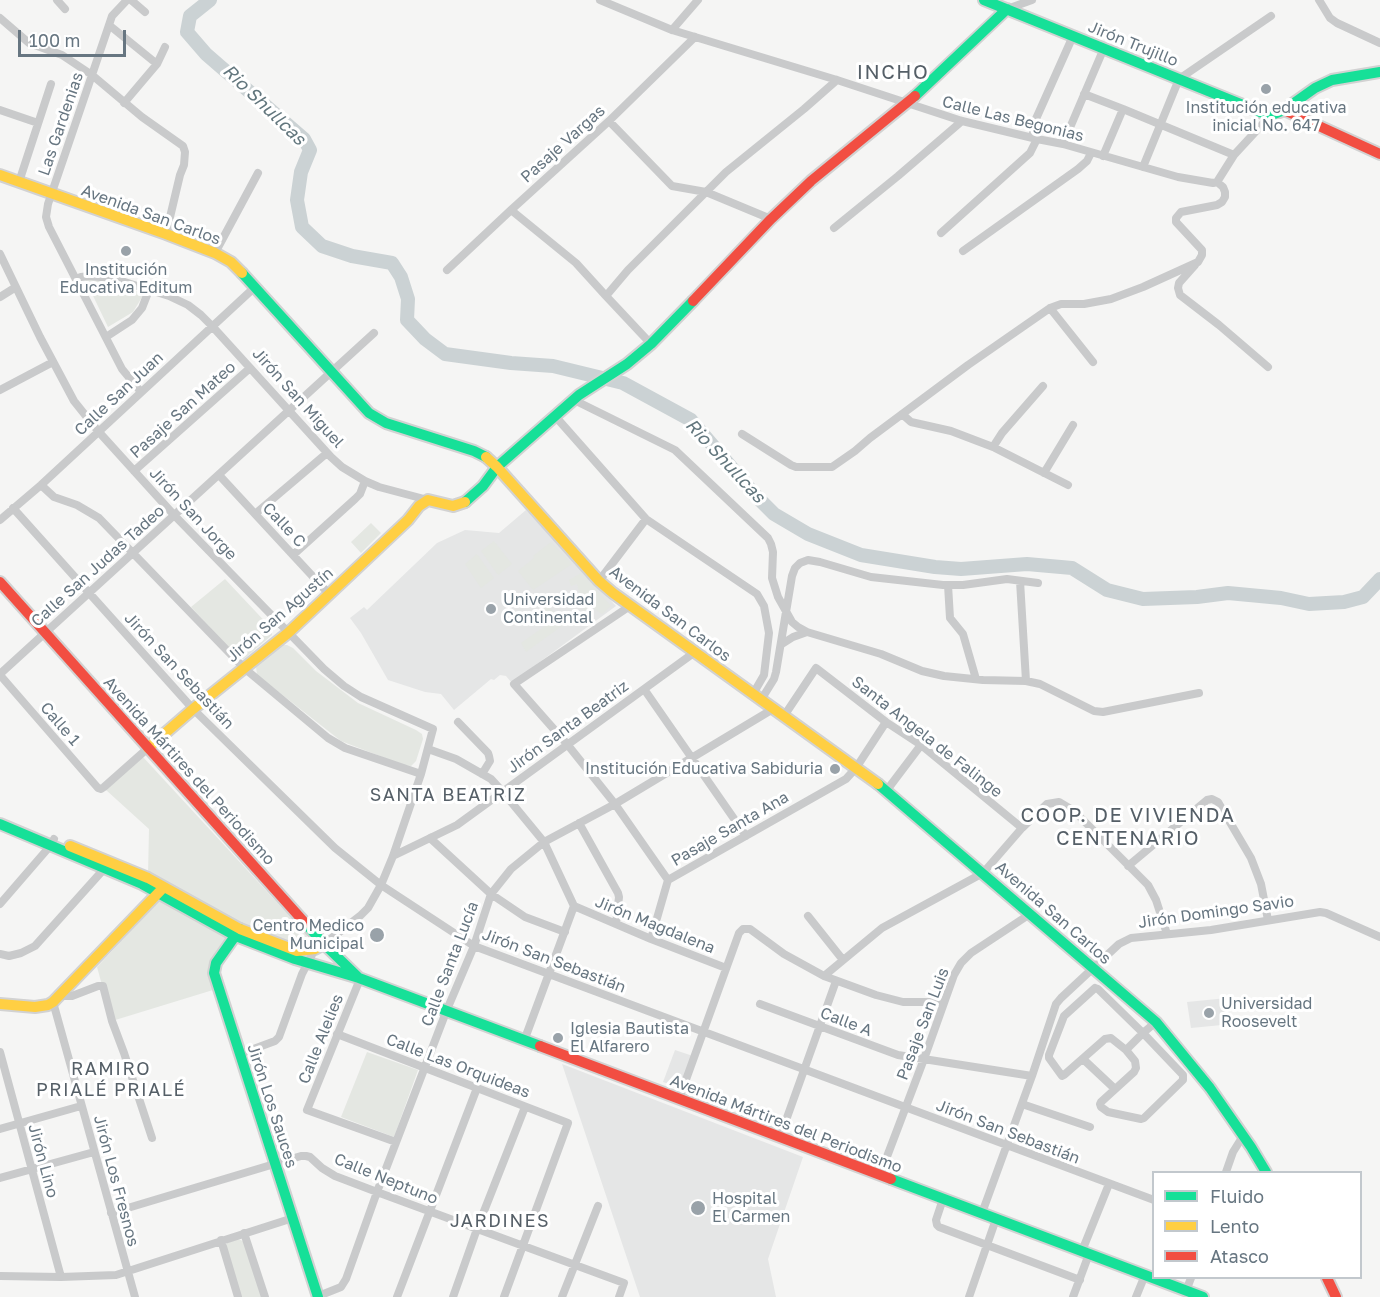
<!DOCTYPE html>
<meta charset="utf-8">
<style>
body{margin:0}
#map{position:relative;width:1380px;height:1297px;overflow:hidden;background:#f5f5f4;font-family:"Golos Text",sans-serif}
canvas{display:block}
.legend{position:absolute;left:1152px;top:1171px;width:210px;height:108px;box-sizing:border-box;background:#fff;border:2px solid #c2c8cd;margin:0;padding:8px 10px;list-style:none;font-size:18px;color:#677681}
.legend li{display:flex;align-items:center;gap:12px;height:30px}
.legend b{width:30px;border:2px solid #c2c8cd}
.scale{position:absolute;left:18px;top:30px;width:108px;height:27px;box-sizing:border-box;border:3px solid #677681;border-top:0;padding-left:8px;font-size:18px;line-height:21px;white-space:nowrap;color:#677681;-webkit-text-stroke:4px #fff;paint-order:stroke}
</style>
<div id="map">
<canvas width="1380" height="1297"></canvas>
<ul class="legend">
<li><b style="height:8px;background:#16e098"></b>Fluido</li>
<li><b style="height:8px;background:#ffcf43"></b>Lento</li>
<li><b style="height:8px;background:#f24e42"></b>Atasco</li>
</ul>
<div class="scale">100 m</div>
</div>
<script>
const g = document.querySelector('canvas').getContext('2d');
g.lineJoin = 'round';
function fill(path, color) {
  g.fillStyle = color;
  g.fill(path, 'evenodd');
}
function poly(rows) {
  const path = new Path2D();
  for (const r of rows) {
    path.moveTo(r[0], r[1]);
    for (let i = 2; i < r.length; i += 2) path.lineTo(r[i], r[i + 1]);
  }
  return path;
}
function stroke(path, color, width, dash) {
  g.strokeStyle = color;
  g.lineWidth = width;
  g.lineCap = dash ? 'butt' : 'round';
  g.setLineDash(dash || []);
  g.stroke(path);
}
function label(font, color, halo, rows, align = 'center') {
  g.font = font + ' "Golos Text",sans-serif';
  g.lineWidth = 6;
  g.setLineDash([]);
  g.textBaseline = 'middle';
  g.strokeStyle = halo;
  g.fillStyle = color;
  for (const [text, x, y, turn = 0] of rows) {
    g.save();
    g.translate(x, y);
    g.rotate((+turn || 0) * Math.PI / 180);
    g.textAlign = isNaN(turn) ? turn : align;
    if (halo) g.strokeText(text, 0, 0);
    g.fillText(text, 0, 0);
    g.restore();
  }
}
fill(poly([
 [526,510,616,606,518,678,511,682,506,676,500,675,494,680,491,679,454,710,441,694,425,692,388,680,361,633,350,618,364,607,367,610,437,543,465,530,499,533],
 [1227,998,1232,1024,1191,1028,1187,1002],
 [675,1050,693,1056,682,1084,678,1087,663,1082],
 [562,1064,803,1157,768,1259,776,1297,640,1297]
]), '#e5e6e6');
fill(poly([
 [84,277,115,282,144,294,133,312,108,327],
 [371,523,381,533,361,553,351,542],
 [494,541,512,564,498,575,481,551],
 [551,542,572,564,533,590,518,571,534,558,533,556],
 [477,554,494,578,481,588,465,564],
 [581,573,611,606,602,614,590,606,584,611,577,584,571,586,569,580],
 [225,579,272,629,272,635,244,659,238,658,191,607],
 [544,593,549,599,547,607,556,613,566,623,526,652,521,643,545,626,550,619,537,598],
 [281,645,287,645,293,648,316,671,358,703,416,730,422,734,423,739,416,761,411,766,403,765,341,741,257,675,256,666],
 [143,757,307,935,306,945,299,949,247,929,148,875,149,829,106,790],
 [160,900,230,938,211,960,209,965,208,972,213,990,112,1021,97,967],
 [367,1052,418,1070,394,1137,341,1117],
 [238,1239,245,1242,263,1297,241,1297,226,1249,227,1243]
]), '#e4e7e2');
stroke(poly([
 [210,0,190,16,187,32,206,54,304,139,310,150,301,172,297,200,302,227,322,246,352,256,392,263,401,277,408,299,407,320,425,339,445,354,511,363,553,366,623,383,691,420,755,495,774,514,808,534,861,555,935,567,961,569,1027,564,1072,568,1107,590,1143,599,1197,597,1228,593,1281,598,1309,604,1344,602,1363,597,1380,579]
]), '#cbd2d4', 14);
const fast = poly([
 [984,0,1270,116,1284,110,1315,88,1332,80,1380,72],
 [915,96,1007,9],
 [242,273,369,413,386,423,474,451,486,457],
 [465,502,483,486,497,467,579,395,627,364,651,344,693,301],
 [878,784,1156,1022,1210,1088,1251,1147,1266,1172],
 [0,824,142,884,236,936,295,959,359,978],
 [305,923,324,944,359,978,540,1046],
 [240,929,216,963,214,973,318,1297],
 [891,1179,1203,1297]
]);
const slow = poly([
 [0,175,166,234,215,253,231,262,242,273],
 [486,457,497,467,599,581,613,593,878,784],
 [148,748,193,709,288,633,408,520,419,506,428,500,453,506,465,502],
 [70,846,148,878,240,929,297,951,315,949,324,944],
 [0,1004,35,1007,48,1005,53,1002,163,888]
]);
const jam = poly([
 [1284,110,1380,154],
 [693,301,771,219,811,181,915,96],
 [0,582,305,923],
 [540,1046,891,1179],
 [1327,1278,1336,1297]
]);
stroke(fast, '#d2d2d2', 14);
stroke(slow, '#d2d2d2', 14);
stroke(jam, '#d2d2d2', 14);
stroke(poly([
 [57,0,65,9],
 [127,0,112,16,109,25,48,204,46,217,49,227,122,369,141,392],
 [131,0,145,12],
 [600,0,672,30,837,80,962,121,1037,139,1063,144,1178,177,1213,183,1217,182],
 [1319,0,1330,18,1337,23,1380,43],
 [1007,9,1032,0],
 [0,18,29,43,62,55,92,75,142,117,183,146,185,152,184,165,180,175,166,234],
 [109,25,157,64],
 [672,30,698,0],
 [1084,94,1123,109,1234,155],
 [124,103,157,64,165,47],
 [0,110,38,123],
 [609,121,672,186,706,192,771,219],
 [1063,144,1104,48],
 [1103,156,1123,109],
 [1143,167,1179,79,1271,16],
 [19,182,51,84],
 [1217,182,1234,155,1270,116],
 [511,210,576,263,606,296],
 [834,228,898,176,962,121],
 [941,233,1030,153,1037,139,1033,133,1033,128,1035,121,1073,36],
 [963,251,1078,169,1087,161,1091,153],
 [215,253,258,173],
 [0,254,40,337,74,401,98,431,174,515,324,669,344,686,361,697,433,729,421,774,393,856,381,885,368,908,360,916,324,944],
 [1195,265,1179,283,1178,288,1180,295,1219,325,1268,367],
 [447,270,511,210,609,121,695,37],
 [76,279,81,277,89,276,112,278,169,296,188,305,201,315,212,326,331,457,342,467,365,481,379,487,428,500],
 [0,297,16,287],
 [1050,308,1093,362],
 [106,337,132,320,142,308,149,290],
 [651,344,606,296,628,270,726,172,804,109,837,80],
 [0,390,53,362],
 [574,400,675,450,768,538,771,544,773,552,772,578,778,597,792,622,798,627,807,632],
 [902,414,911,422,951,431,993,447,1068,485],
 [555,416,646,519,757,594,764,606,769,633,764,675,753,694],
 [742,434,791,465,796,467,832,467,855,451,870,438,968,365,1050,308,1061,304,1084,304,1111,299,1143,287,1198,262,1202,255,1202,250,1176,222,1176,218,1181,212,1217,205,1222,202,1225,197,1225,192,1223,187,1217,182],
 [993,447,1002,433,1043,386],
 [134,471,250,368],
 [1044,473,1073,425],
 [219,475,329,594],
 [41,485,54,497,77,505,99,518,244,668,328,738,345,748,421,774],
 [13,508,193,709,335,848,381,885,474,946,1154,1200],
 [255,514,327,453],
 [0,520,41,485,255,287],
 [293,555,355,499,360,494,365,481],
 [599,581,646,519],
 [1020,581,1026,681],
 [948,585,950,618,963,634,976,679],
 [630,606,514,684,567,744,615,804,668,880],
 [782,644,793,637,807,632,881,654,922,671,944,676,983,680,1026,681,1040,684,1094,711,1103,712,1199,693],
 [0,674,374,333],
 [0,675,98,788,101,789,104,787,148,748],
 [644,689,746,836],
 [761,700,774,679,776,672,792,576,795,568,800,563,808,560,820,562,871,577,943,585,963,585,1007,579,1038,583],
 [784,716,816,668,886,722,921,745,1022,828],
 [458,722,488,753,489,756,490,761,482,774],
 [428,749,456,759,491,779,502,791,544,842,574,906,524,1041],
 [887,790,921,745],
 [579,823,618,893,619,897,616,924],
 [430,838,491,894,525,917,565,932],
 [393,856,457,825,695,652],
 [1128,866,1207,800,1212,799,1218,802,1251,858,1261,884,1268,920],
 [0,904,51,845,54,839],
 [574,906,651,939,726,968],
 [808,916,843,960],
 [651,939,668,880,846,779,856,768,886,722],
 [0,954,9,956,21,953,35,946,104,869],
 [824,976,882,928,983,873,1022,828,1047,804,1059,802,1074,811,1148,885,1156,900,1167,934],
 [360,979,307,1110,396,1142],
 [1095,988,1098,989,1143,1033,1183,1075,1183,1080,1144,1118,1141,1119,1108,1112,1101,1107,1100,1104,1101,1102,1134,1072,1136,1068,1135,1061,1126,1050,1111,1038,1105,1039,1064,1075,1062,1076,1049,1058,1049,1055,1064,1016,1095,988],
 [59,996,72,996,98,986,103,986,112,1021,124,1053,152,1138],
 [53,1002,135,1297],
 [760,1004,898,1055,1032,1076],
 [337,1034,568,1123,504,1297],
 [1126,1050,1143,1033,1156,1022],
 [0,1052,61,1277],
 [240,1054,275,1041,279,1037,302,974,315,949],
 [1083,1059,1115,1089],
 [679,1099,739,933,743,929,750,929,784,954,824,976,876,995,903,1002,944,1002],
 [1022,1104,1090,1127],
 [0,1129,81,1106],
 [780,1137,836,981],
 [1226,1172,1233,1152,1243,1136],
 [880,1175,924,1059,954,975,961,963,971,953,1030,914],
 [0,1178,94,1152],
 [943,1199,936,1220,937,1225,939,1227,1080,1280],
 [111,1213,301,1156,306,1156,310,1157,322,1168,335,1176,377,1192,624,1283,619,1297],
 [982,1213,1032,1076,1056,1004,1061,998,1119,944,1131,938,1211,930,1320,912,1326,913,1380,937],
 [244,1233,265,1297],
 [221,1240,238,1297],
 [1082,1251,1109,1184],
 [0,1276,61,1277,116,1275,293,1218],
 [1186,1291,1191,1278],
 [316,1297,341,1287,346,1279,377,1192,446,1012,474,946,491,894,511,869,544,842,615,804,773,709],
 [397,1297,477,1088],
 [453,1297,477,1229,525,1107],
 [562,1297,598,1206],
 [969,1297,996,1219],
 [1073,1297,1089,1254],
 [1136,1297,1145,1275]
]), '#c9cacb', 8);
stroke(fast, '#16e098', 10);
stroke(slow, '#ffcf43', 10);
stroke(jam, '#f24e42', 10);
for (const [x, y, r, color] of [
 [1266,89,6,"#99a2a9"],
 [126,251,6,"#99a2a9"],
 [491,609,6,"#99a2a9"],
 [835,769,6,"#99a2a9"],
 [377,935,8,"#99a2a9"],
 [1209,1013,6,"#99a2a9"],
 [558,1038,6,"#99a2a9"],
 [698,1208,8,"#99a2a9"]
]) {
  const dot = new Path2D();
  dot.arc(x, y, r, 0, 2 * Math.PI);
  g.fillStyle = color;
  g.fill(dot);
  stroke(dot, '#fff', 2);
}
label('16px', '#677681', '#fff', [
 ["Jirón Trujillo",1133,44,22],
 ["Calle Las Begonias",1013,119,14],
 ["Las Gardenias",61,124,-71],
 ["Pasaje Vargas",563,144,-42],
 ["Avenida San Carlos",151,215,20],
 ["Calle San Juan",119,394,-43],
 ["Jirón San Miguel",298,398,48],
 ["Pasaje San Mateo",183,410,-42],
 ["Jirón San Jorge",193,514,47],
 ["Calle C",284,525,47],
 ["Calle San Judas Tadeo",98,566,-42],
 ["Avenida San Carlos",670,614,37],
 ["Jirón San Agustín",280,615,-41],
 ["Jirón San Sebastián",179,671,47],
 ["Calle 1",60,724,49],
 ["Jirón Santa Beatriz",568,727,-36],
 ["Santa Angela de Falinge",927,737,38],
 ["Avenida Mártires del Periodismo",189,771,48],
 ["Pasaje Santa Ana",730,829,-30],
 ["Jirón Domingo Savio",1216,912,-8],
 ["Avenida San Carlos",1053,913,41],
 ["Jirón Magdalena",655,925,22],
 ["Jirón San Sebastián",554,961,21],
 ["Calle Santa Lucía",450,964,-69],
 ["Calle A",846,1022,21],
 ["Pasaje San Luis",923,1024,-69],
 ["Calle Alelies",321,1039,-68],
 ["Calle Las Orquideas",458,1066,21],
 ["Jirón Los Sauces",272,1106,72],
 ["Avenida Mártires del Periodismo",786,1124,21],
 ["Jirón San Sebastián",1008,1132,21],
 ["Jirón Lino",43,1161,75],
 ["Calle Neptuno",386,1179,22],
 ["Jirón Los Fresnos",116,1181,75]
]);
label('16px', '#677681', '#fff', [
 ["Institución educativa",1266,108,"center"],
 ["inicial No. 647",1266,126,"center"],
 ["Institución",126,270,"center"],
 ["Educativa Editum",126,288,"center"],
 ["Universidad",503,600],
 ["Continental",503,618],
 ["Institución Educativa Sabiduria",823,769,"right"],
 ["Centro Medico",364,926,"right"],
 ["Municipal",364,944,"right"],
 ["Universidad",1221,1004],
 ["Roosevelt",1221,1022],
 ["Iglesia Bautista",570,1029],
 ["El Alfarero",570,1047],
 ["Hospital",712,1199],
 ["El Carmen",712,1217]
], 'left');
label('italic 18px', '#63777e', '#fff', [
 ["Rio Shullcas",264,105,44],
 ["Rio Shullcas",725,461,47]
]);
g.letterSpacing = '1.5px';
label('18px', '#555f67', '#fff', [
 ["SANTA BEATRIZ",448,795],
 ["RAMIRO",111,1069],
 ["PRIALÉ PRIALÉ",111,1090],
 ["JARDINES",500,1221]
]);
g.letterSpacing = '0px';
g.letterSpacing = '1.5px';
label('20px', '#555f67', '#fff', [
 ["INCHO",893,73],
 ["COOP. DE VIVIENDA",1128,816],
 ["CENTENARIO",1128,839]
]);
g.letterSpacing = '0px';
</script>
